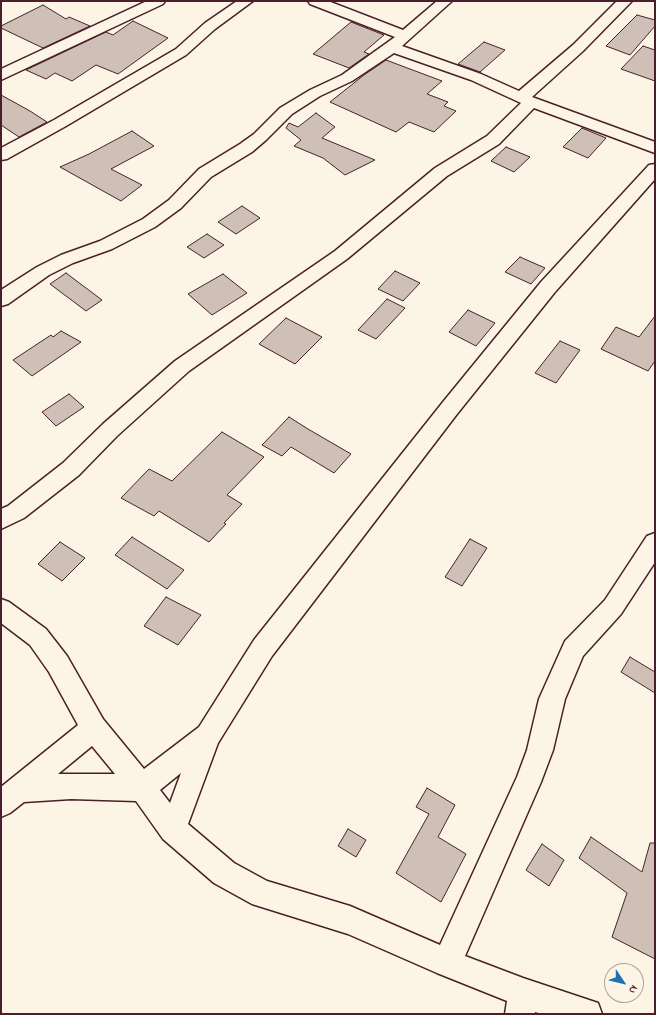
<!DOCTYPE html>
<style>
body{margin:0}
#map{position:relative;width:656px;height:1015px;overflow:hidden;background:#fcf5e5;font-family:"Indie Flower",sans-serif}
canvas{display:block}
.frame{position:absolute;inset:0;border:2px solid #4a1f2b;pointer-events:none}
.north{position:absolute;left:604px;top:963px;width:40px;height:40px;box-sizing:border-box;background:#fcf5e5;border:1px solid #b59f9b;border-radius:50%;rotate:125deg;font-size:11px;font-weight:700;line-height:16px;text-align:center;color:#4a1f2b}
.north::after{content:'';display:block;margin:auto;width:14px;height:18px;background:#1f6fb2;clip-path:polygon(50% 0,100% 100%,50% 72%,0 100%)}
</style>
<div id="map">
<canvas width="656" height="1015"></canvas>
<div class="frame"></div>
<div class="north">N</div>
</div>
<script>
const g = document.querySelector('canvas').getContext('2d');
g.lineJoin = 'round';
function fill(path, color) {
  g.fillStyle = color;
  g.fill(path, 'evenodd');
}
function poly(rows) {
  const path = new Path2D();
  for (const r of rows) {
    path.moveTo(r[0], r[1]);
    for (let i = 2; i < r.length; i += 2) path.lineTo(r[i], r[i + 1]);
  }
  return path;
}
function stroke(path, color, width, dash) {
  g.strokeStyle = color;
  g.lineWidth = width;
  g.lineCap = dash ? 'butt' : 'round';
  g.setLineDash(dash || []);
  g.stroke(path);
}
const building = poly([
 [43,5,66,19,69,17,90,26,43,48,1,28,1,26,43,5],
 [637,15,655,20,655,26,630,55,606,46,637,15],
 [133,21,168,38,118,74,96,65,72,81,55,73,46,79,26,70,106,32,113,35,133,21],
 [351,22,384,35,364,52,369,54,349,68,313,54,351,22],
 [484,42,505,50,480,72,458,64,484,42],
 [643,46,655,50,655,81,621,69,643,46],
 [386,60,442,81,427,94,448,102,444,106,456,111,434,132,409,122,396,132,330,102,364,75,386,60],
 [1,95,30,111,47,122,19,137,1,125,1,95],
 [316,113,335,127,322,138,375,160,345,175,323,158,294,146,301,140,286,128,289,123,298,127,316,113],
 [582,128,606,138,588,158,563,147,582,128],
 [132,131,154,146,111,169,142,185,121,201,60,167,89,154,132,131],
 [506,147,530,157,514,172,491,161,506,147],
 [242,206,260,218,236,234,218,222,242,206],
 [207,234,224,245,204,258,187,247,207,234],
 [520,257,545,268,531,284,505,272,520,257],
 [395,271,420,283,403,301,378,289,395,271],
 [66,273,102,300,86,311,50,284,66,273],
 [223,274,247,293,212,315,188,294,223,274],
 [387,299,405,308,376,339,358,330,387,299],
 [468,310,495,323,476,346,449,332,468,310],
 [655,316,655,361,648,371,601,349,616,327,639,337,655,316],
 [286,318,322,337,295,364,259,344,286,318],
 [61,331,81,342,32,376,13,360,51,335,53,337,61,331],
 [560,341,580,350,556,383,535,373,560,341],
 [69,394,84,407,56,426,42,412,69,394],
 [289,417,308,429,351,454,334,473,291,447,282,456,262,445,289,417],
 [222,432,264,457,227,495,242,504,224,523,226,524,209,542,159,511,154,516,121,498,149,469,172,481,222,432],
 [132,537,184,570,167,589,115,555,132,537],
 [470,539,487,548,462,586,445,577,470,539],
 [60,542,85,558,62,581,38,564,60,542],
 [166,597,201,615,178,645,144,626,166,597],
 [630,657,655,672,655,693,621,672,630,657],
 [427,788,455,805,438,837,466,854,441,902,396,873,429,814,416,807,427,788],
 [348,829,366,840,356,857,338,846,348,829],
 [591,837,642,872,650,843,655,843,655,959,612,937,627,893,579,858,591,837],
 [542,844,564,860,549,886,526,870,542,844]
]);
fill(building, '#cfc0b7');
stroke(building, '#4a1f2b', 1);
const minor = poly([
 [147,1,165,1,163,4,1,80,1,69,147,1],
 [237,1,253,1,215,29,186,55,66,126,7,159,1,160,1,148,54,120,176,49,205,23,237,1],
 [308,1,328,1,403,30,437,1,452,1,402,46,481,74,519,91,573,45,617,1,632,1,583,51,532,97,655,142,655,153,534,108,499,144,447,176,347,259,189,371,117,436,79,475,24,518,1,529,1,509,8,506,63,463,103,424,175,361,335,251,435,168,487,136,521,103,471,80,394,53,352,81,320,96,292,114,266,140,252,152,211,177,181,208,155,227,112,249,73,263,49,275,8,304,1,306,1,290,37,267,61,255,100,241,143,219,169,200,199,169,240,144,254,134,280,108,310,90,342,75,395,37,310,4,308,1],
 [655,164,655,179,555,292,457,414,272,656,218,743,188,824,234,863,267,881,350,906,440,945,517,777,527,750,539,699,565,641,605,600,647,536,655,533,655,562,621,614,583,656,565,699,553,750,541,782,465,956,523,978,598,1003,602,1014,542,1014,535,1012,535,1014,505,1014,507,1001,437,973,348,934,252,904,214,883,163,839,136,801,71,799,24,802,10,813,1,817,1,787,78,725,49,672,30,645,1,623,1,599,9,602,46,629,67,656,103,719,144,769,199,727,254,640,443,402,541,282,649,165,655,164],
 [92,746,115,774,58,774,92,746],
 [181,773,170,803,160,790,181,773]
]);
stroke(minor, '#4a1f2b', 3);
fill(minor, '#fcf5e5');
</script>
